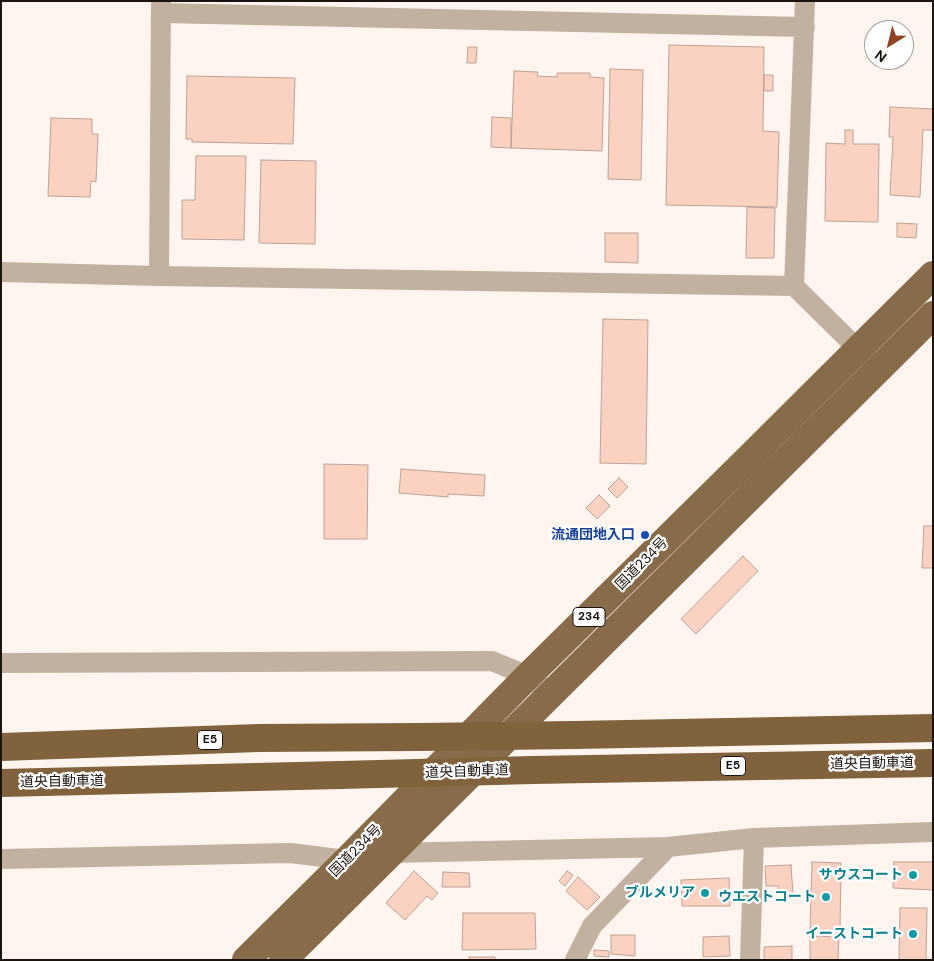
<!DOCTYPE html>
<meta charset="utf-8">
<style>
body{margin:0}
#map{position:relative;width:934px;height:961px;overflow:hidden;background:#fff4ee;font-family:"DM Sans",sans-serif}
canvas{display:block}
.frame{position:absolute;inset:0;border:2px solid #1b130d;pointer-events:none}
.north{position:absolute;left:864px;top:20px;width:50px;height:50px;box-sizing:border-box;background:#fff;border:1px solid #a4a19e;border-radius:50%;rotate:216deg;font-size:14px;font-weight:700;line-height:20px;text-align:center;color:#1b130d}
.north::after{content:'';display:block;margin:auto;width:18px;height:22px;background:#8e4625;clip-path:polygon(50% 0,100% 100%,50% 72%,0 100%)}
</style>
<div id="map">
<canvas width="934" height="961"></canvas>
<div class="frame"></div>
<div class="north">N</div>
</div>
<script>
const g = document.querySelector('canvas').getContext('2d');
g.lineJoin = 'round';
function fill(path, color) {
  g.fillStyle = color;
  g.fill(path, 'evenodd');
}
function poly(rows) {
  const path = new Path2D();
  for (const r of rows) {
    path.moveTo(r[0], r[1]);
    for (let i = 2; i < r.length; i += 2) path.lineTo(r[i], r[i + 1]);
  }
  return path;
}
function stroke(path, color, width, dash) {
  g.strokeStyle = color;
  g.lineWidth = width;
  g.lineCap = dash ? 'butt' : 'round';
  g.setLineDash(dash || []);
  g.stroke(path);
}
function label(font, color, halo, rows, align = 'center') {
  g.font = font + ' "DM Sans","Noto Sans JP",sans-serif';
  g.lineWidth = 4.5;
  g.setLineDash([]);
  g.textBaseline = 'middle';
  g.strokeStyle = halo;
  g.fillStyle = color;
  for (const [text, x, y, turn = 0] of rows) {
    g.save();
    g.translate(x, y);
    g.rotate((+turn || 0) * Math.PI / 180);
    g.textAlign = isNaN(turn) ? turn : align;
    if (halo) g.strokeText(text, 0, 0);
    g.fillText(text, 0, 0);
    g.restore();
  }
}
const building = poly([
 [669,45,764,47,763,131,779,132,777,207,666,205,669,45],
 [468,47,477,47,476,63,467,63,468,47],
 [610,69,643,70,641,180,608,179,610,69],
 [514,71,538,72,537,76,557,77,557,73,590,73,590,77,604,78,602,151,511,148,514,71],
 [764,75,773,75,773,91,764,91,764,75],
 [187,76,295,78,293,144,192,142,192,139,186,139,187,76],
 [890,107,933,109,933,130,923,130,920,197,890,195,893,137,889,137,890,107],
 [492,117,511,118,511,148,491,147,492,117],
 [51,118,92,119,92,134,98,134,96,182,91,181,90,197,48,196,51,118],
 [845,130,853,130,853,144,879,144,878,222,825,221,826,143,845,144,845,130],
 [196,156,246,156,244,240,182,239,182,200,195,200,196,156],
 [261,160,316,161,315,244,259,243,261,160],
 [747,207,775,208,774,258,746,258,747,207],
 [897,223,917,224,916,238,897,237,897,223],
 [605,233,638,233,638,263,605,262,605,233],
 [603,319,648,320,646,464,600,463,603,319],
 [324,464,368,465,367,539,324,539,324,464],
 [401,469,485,475,484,496,448,494,448,497,399,493,401,469],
 [619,478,628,487,617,498,608,489,619,478],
 [599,495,610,506,597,519,586,508,599,495],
 [924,526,933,526,933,568,922,568,924,526],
 [743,556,758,571,696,634,681,619,743,556],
 [812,862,841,863,840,932,810,931,812,862],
 [894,862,933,862,933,890,893,888,894,862],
 [791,865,793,894,779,894,778,886,766,886,765,866,791,865],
 [414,871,438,893,432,900,427,896,405,920,386,903,414,871],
 [567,871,573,875,565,886,559,881,567,871],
 [443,872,469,873,470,887,442,887,443,872],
 [578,877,600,897,587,910,566,891,578,877],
 [729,878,730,906,682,906,681,880,729,878],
 [900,908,927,908,926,960,899,960,900,908],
 [463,913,535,913,536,949,462,950,463,913],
 [611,935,635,935,635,956,611,954,611,935],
 [729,936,730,956,703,957,703,937,729,936],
 [810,936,839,937,838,960,810,960,810,936],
 [792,946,792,960,764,960,764,947,792,946],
 [594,950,609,951,609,957,594,956,594,950],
 [469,957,495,957,495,960,469,960,469,957]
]);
fill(building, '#fbd1c1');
stroke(building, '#bca297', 1);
stroke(poly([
 [161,13,805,27],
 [1,272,159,276,794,286,868,359],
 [159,276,161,1],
 [794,286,805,1],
 [1,663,492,661,528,676,551,694],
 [1,859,290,853,347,860,390,853,668,847,754,838,933,832],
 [575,960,592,926,668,847],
 [750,960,754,838]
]), '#c0b1a0', 20);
stroke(poly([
 [246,960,347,860,528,676,748,459,933,275],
 [283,960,933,315]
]), '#886c4a', 28);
stroke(poly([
 [575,735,933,728],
 [1,747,259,738,419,737],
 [533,770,933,763],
 [1,783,340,775]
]), '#80623d', 28);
stroke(poly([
 [419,737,575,735],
 [340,775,533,770]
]), '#80623d', 28);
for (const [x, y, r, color] of [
 [645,535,5,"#1a4fb4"],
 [913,875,5,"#0f9aa8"],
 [705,893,5,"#0f9aa8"],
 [826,897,5,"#0f9aa8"],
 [913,934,5,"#0f9aa8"]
]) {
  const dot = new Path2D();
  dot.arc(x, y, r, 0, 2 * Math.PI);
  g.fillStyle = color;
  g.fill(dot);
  stroke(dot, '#fff', 2);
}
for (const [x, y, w] of [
 [589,617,32],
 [210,740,25],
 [733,766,25]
]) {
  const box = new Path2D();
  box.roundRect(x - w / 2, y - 9.5, w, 19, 4);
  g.fillStyle = '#fff';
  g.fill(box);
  stroke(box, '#1b130d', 1);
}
label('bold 12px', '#1b130d', null, [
 ["234",589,617],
 ["E5",210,740],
 ["E5",733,766]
]);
label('bold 14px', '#164399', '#fff', [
 ["流通団地入口",635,535]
], 'right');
label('14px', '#1b130d', '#fff', [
 ["国道234号",642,564,-45],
 ["道央自動車道",872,764,-1],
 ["道央自動車道",467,772,-2],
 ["道央自動車道",62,782,-1],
 ["国道234号",356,851,-45]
]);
label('bold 14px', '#0d838f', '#fff', [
 ["サウスコート",903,875],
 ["ブルメリア",695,893],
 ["ウエストコート",816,897],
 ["イーストコート",903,934]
], 'right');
</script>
